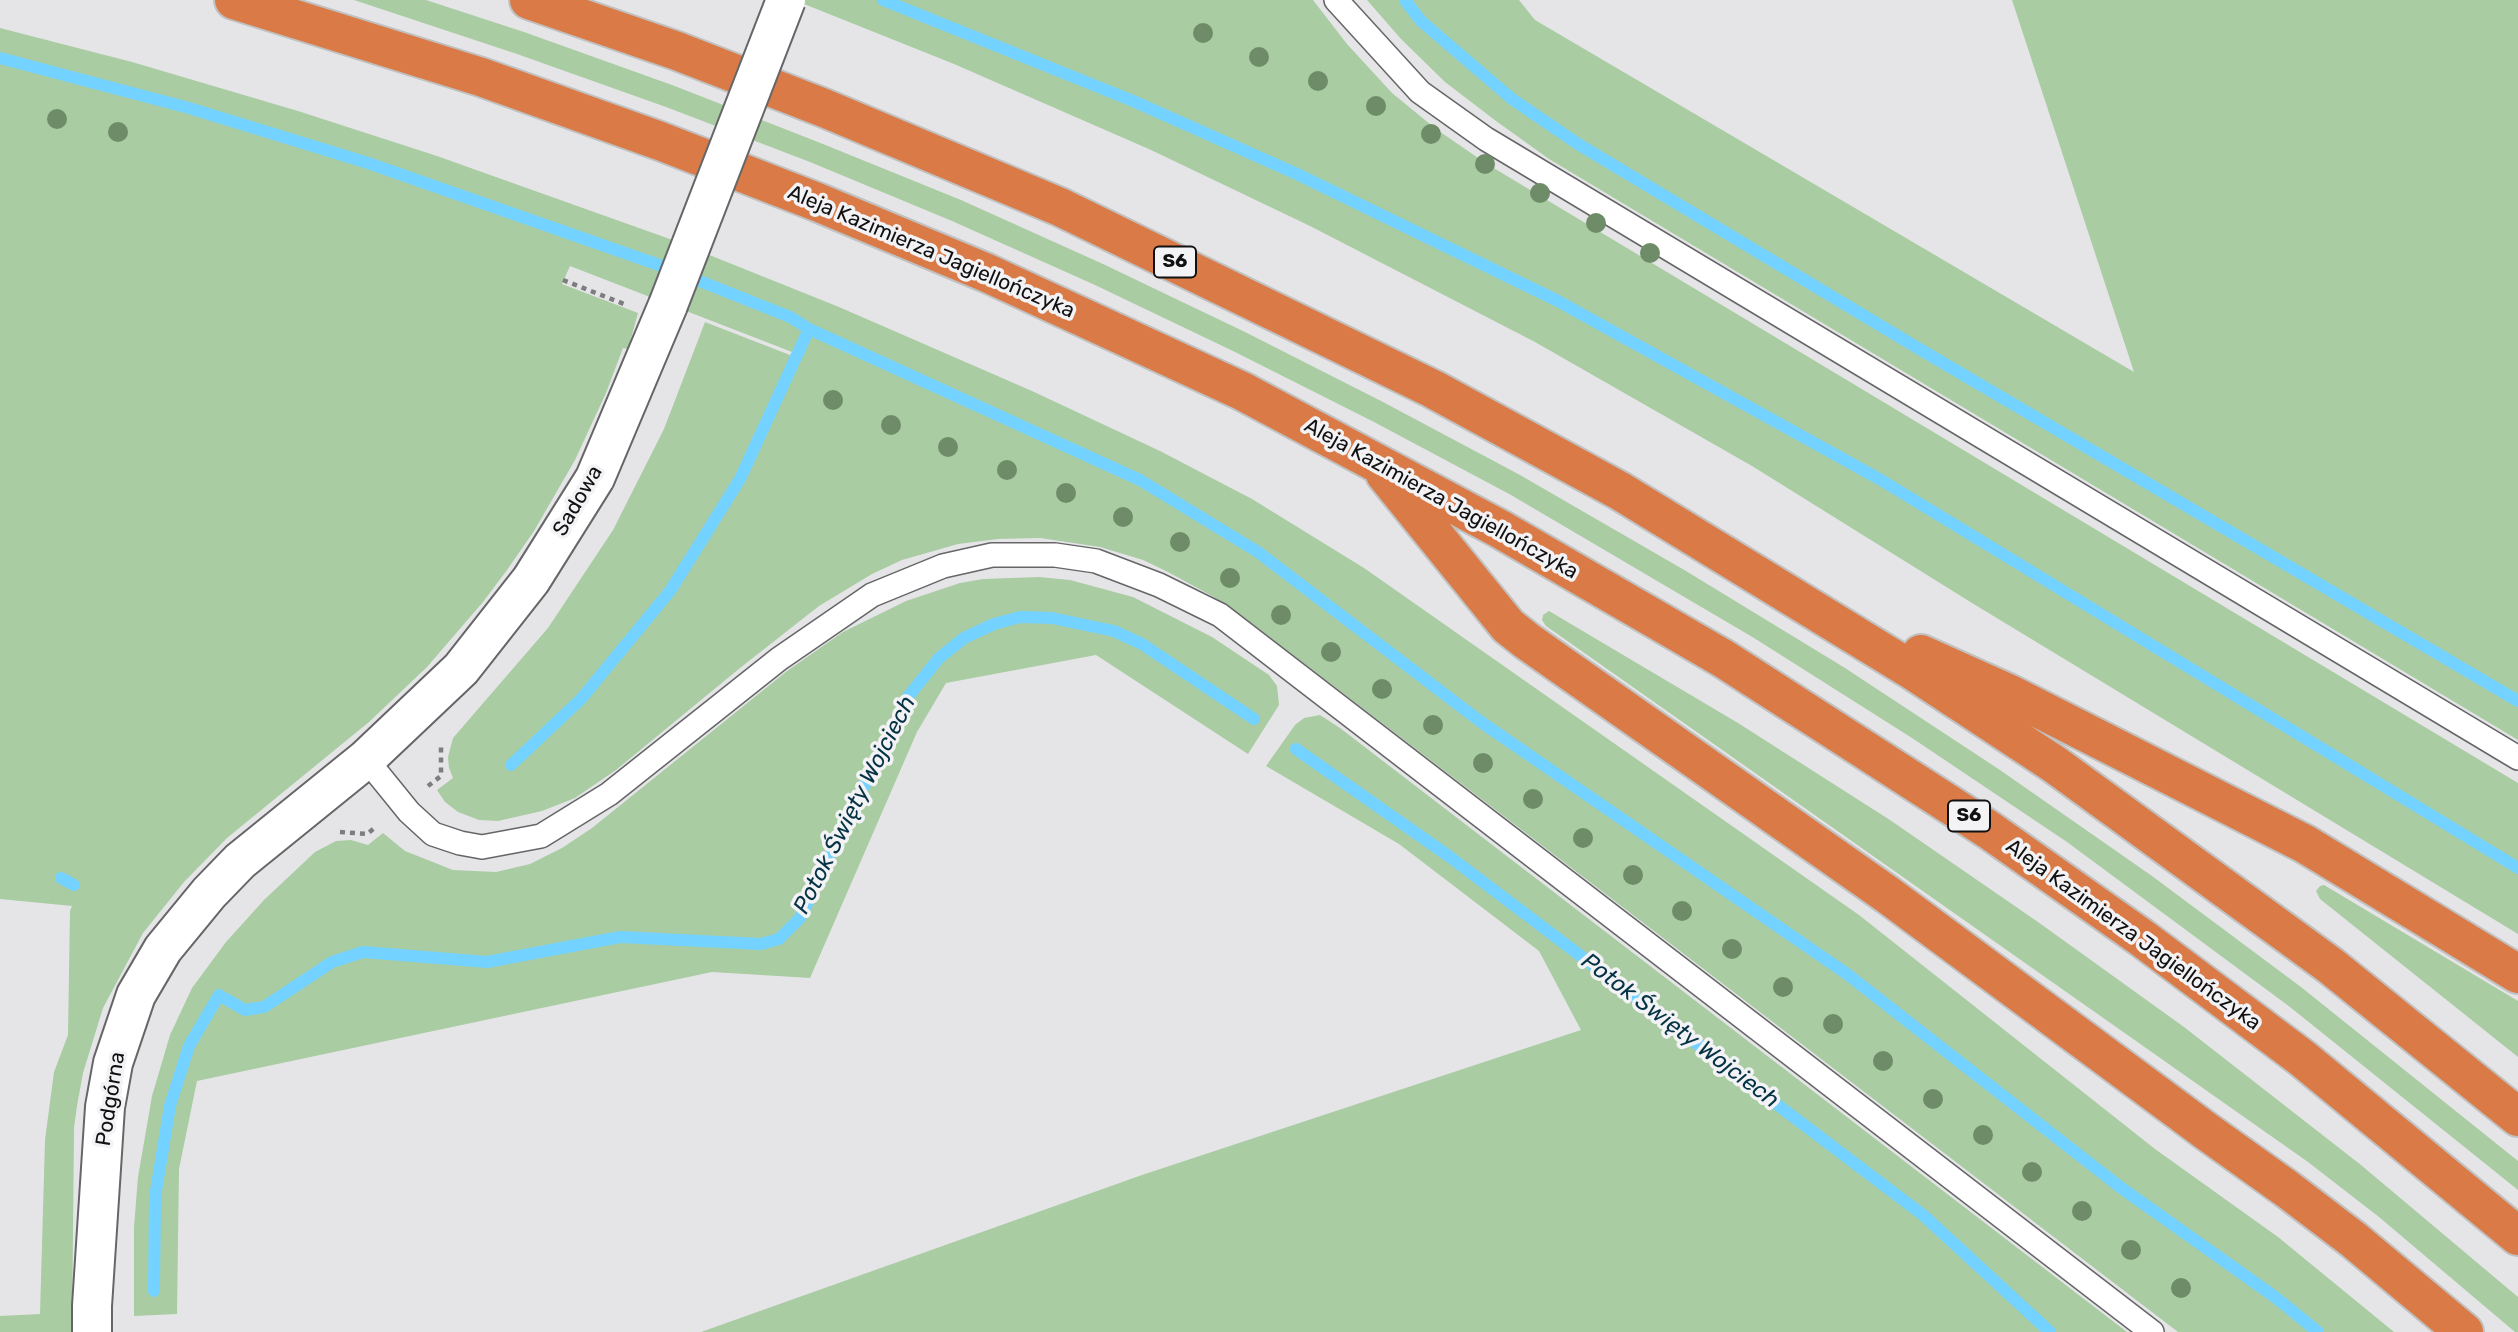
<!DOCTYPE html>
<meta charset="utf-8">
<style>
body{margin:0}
canvas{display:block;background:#e5e5e8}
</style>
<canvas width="2518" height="1332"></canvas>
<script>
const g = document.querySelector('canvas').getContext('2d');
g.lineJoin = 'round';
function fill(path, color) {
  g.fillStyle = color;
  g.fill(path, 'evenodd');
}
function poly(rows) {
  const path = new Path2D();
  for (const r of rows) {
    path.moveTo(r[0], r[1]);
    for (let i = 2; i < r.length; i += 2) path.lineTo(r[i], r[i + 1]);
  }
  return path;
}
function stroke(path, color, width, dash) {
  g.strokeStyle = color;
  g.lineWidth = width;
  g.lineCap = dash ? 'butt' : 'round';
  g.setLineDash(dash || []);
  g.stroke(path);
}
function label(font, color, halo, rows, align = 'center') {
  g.font = font + ' Rubik,sans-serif';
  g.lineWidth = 7;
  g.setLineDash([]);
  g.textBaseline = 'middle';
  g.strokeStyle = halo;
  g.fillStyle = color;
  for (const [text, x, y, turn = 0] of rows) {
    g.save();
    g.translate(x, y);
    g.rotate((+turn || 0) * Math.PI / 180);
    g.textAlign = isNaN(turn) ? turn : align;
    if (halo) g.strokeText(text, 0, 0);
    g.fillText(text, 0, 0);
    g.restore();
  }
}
fill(poly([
 [354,0,426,0,524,32,672,85,818,142,961,200,1103,264,1245,332,1383,402,1520,475,1686,571,1845,668,2000,770,2152,876,2301,987,2518,1161,2518,1190,2290,1007,2067,842,1912,738,1754,638,1511,495,1374,422,1235,352,1095,285,952,221,810,162,666,107,517,54],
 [794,0,1313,0,1347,44,1392,93,1436,129,1487,164,2518,783,2518,934,1972,603,1752,466,1535,342,1310,226,1151,150,954,64],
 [1367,0,1519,0,1535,20,2134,372,2012,0,2518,0,2518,740,1549,159,1496,121,1445,82,1401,39],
 [0,28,132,62,298,111,437,156,667,238,839,307,1032,391,1160,451,1252,499,1364,568,1859,915,2155,1149,2278,1237,2394,1332,2178,1332,1254,625,1214,597,1168,572,1143,560,1100,547,1040,538,998,539,958,544,902,560,872,574,819,606,740,668,616,770,575,798,542,811,498,821,479,820,458,812,445,802,437,790,453,778,449,768,448,757,453,738,548,628,613,530,664,429,705,322,790,355,792,352,570,266,562,284,638,313,628,349,623,348,606,393,575,460,534,531,507,570,483,602,427,667,369,722,227,838,184,882,143,933,103,1008,83,1073,77,1106,74,1128,72,1332,0,1332,0,1316,40,1314,45,1140,54,1072,68,1035,70,911,72,906,0,899],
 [1039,577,1070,580,1133,597,1212,637,1269,675,1277,686,1279,705,1248,754,1096,655,946,683,917,732,810,978,712,972,197,1081,179,1169,177,1314,134,1316,134,1227,138,1177,152,1096,170,1035,192,988,226,942,264,900,315,852,336,841,351,840,368,845,383,833,405,851,453,870,496,872,530,864,562,848,592,828,787,671,843,632,906,601,960,583,983,579],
 [1549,611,1738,723,1890,820,2038,922,2184,1027,2361,1165,2518,1297,2518,1332,2515,1332,2379,1217,2308,1162,1546,626,1542,620,1543,615],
 [1320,715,1340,728,2127,1332,701,1332,1142,1175,1581,1030,1539,951,1399,844,1266,766,1295,725,1304,718],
 [2324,885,2518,1001,2518,1057,2320,899,2316,891,2320,886]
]), '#a9cca2');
stroke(poly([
 [883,0,1133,101,1297,174,1556,300,1881,480,2518,868],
 [1405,0,1421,21,1512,99,1578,144,1916,347,2518,701],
 [0,58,189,108,368,163,662,266,790,317,809,329,1140,480,1258,552,1481,722,1847,974,2120,1187,2275,1297,2318,1332],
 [1296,749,1450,857,1923,1215,2050,1332],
 [511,765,581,699,670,591,740,479,809,329],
 [61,878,74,885],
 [224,998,245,1010,264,1007,332,962,363,952,487,962,620,937,761,944,779,939,800,918,907,698,939,658,964,638,994,624,1020,617,1052,618,1114,631,1142,644,1254,719],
 [154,1291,155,1197,170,1106,189,1046,219,995]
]), '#73d2ff', 12);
const service = poly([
 [1336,0,1420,92,1486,139,2518,758],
 [366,759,409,812,433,834,460,843,482,847,541,836,609,794,779,659,872,595,943,566,992,555,1055,555,1096,561,1159,585,1220,615,2152,1332]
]);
const minor = poly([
 [92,1332,92,1306,105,1107,113,1063,136,995,163,949,209,893,240,861,366,759,461,669,531,580,595,478,668,305]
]);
const motorway = poly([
 [234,0,481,77,660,141,817,202,987,273,1242,391,1500,529,1724,659,1989,830,2142,938,2302,1058,2518,1236],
 [529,0,677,51,824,108,1060,207,1433,389,1620,491,1910,669,2054,764,2331,966,2518,1117],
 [1385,474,1508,626,1527,641,1888,895,2206,1131,2287,1189,2354,1240,2464,1332],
 [1921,654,2008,693,2305,844,2518,974]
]);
stroke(service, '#666668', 26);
stroke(minor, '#666668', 42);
stroke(motorway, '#c1c1c1', 42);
stroke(poly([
 [563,280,624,304],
 [428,786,441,776,441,744],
 [340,832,367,834,377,826]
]), '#7d7d7f', 4.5, [5, 5]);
stroke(service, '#fff', 23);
stroke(minor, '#fff', 38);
stroke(motorway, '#da7b47', 38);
const minorBridge = poly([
 [668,305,786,0]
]);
stroke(minorBridge, '#666668', 42, []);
stroke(minorBridge, '#fff', 38);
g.fillStyle = '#6e8c68';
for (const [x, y] of [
 [1203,33],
 [1259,57],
 [1318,81],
 [1376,106],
 [57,119],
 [118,132],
 [1431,134],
 [1485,164],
 [1540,193],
 [1596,223],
 [1650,253],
 [833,400],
 [891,425],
 [948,447],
 [1007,470],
 [1066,493],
 [1123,517],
 [1180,542],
 [1230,578],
 [1281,615],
 [1331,652],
 [1382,689],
 [1433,725],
 [1483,763],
 [1533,799],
 [1583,838],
 [1633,875],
 [1682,911],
 [1732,949],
 [1783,987],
 [1833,1024],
 [1883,1061],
 [1933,1099],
 [1983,1135],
 [2032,1172],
 [2082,1211],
 [2131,1250],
 [2181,1288]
]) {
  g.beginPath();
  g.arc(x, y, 10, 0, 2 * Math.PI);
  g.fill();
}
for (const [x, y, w] of [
 [1175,262,42],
 [1969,816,42]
]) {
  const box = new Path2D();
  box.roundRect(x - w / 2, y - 15.5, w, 31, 5);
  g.fillStyle = '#f3f2f5';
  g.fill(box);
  stroke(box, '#111112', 2);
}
label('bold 19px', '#111112', null, [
 ["S6",1175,262],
 ["S6",1969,816]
]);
label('21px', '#111112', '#f3f2f5', [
 ["Aleja Kazimierza Jagiellończyka",931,252,23],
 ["Aleja Kazimierza Jagiellończyka",1441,499,29],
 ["Sadowa",578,501,-60],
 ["Aleja Kazimierza Jagiellończyka",2133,935,36],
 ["Podgórna",111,1099,-81]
]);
label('italic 23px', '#053345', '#f3f2f5', [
 ["Potok Święty Wojciech",855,805,-63],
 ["Potok Święty Wojciech",1680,1031,37]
]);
</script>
